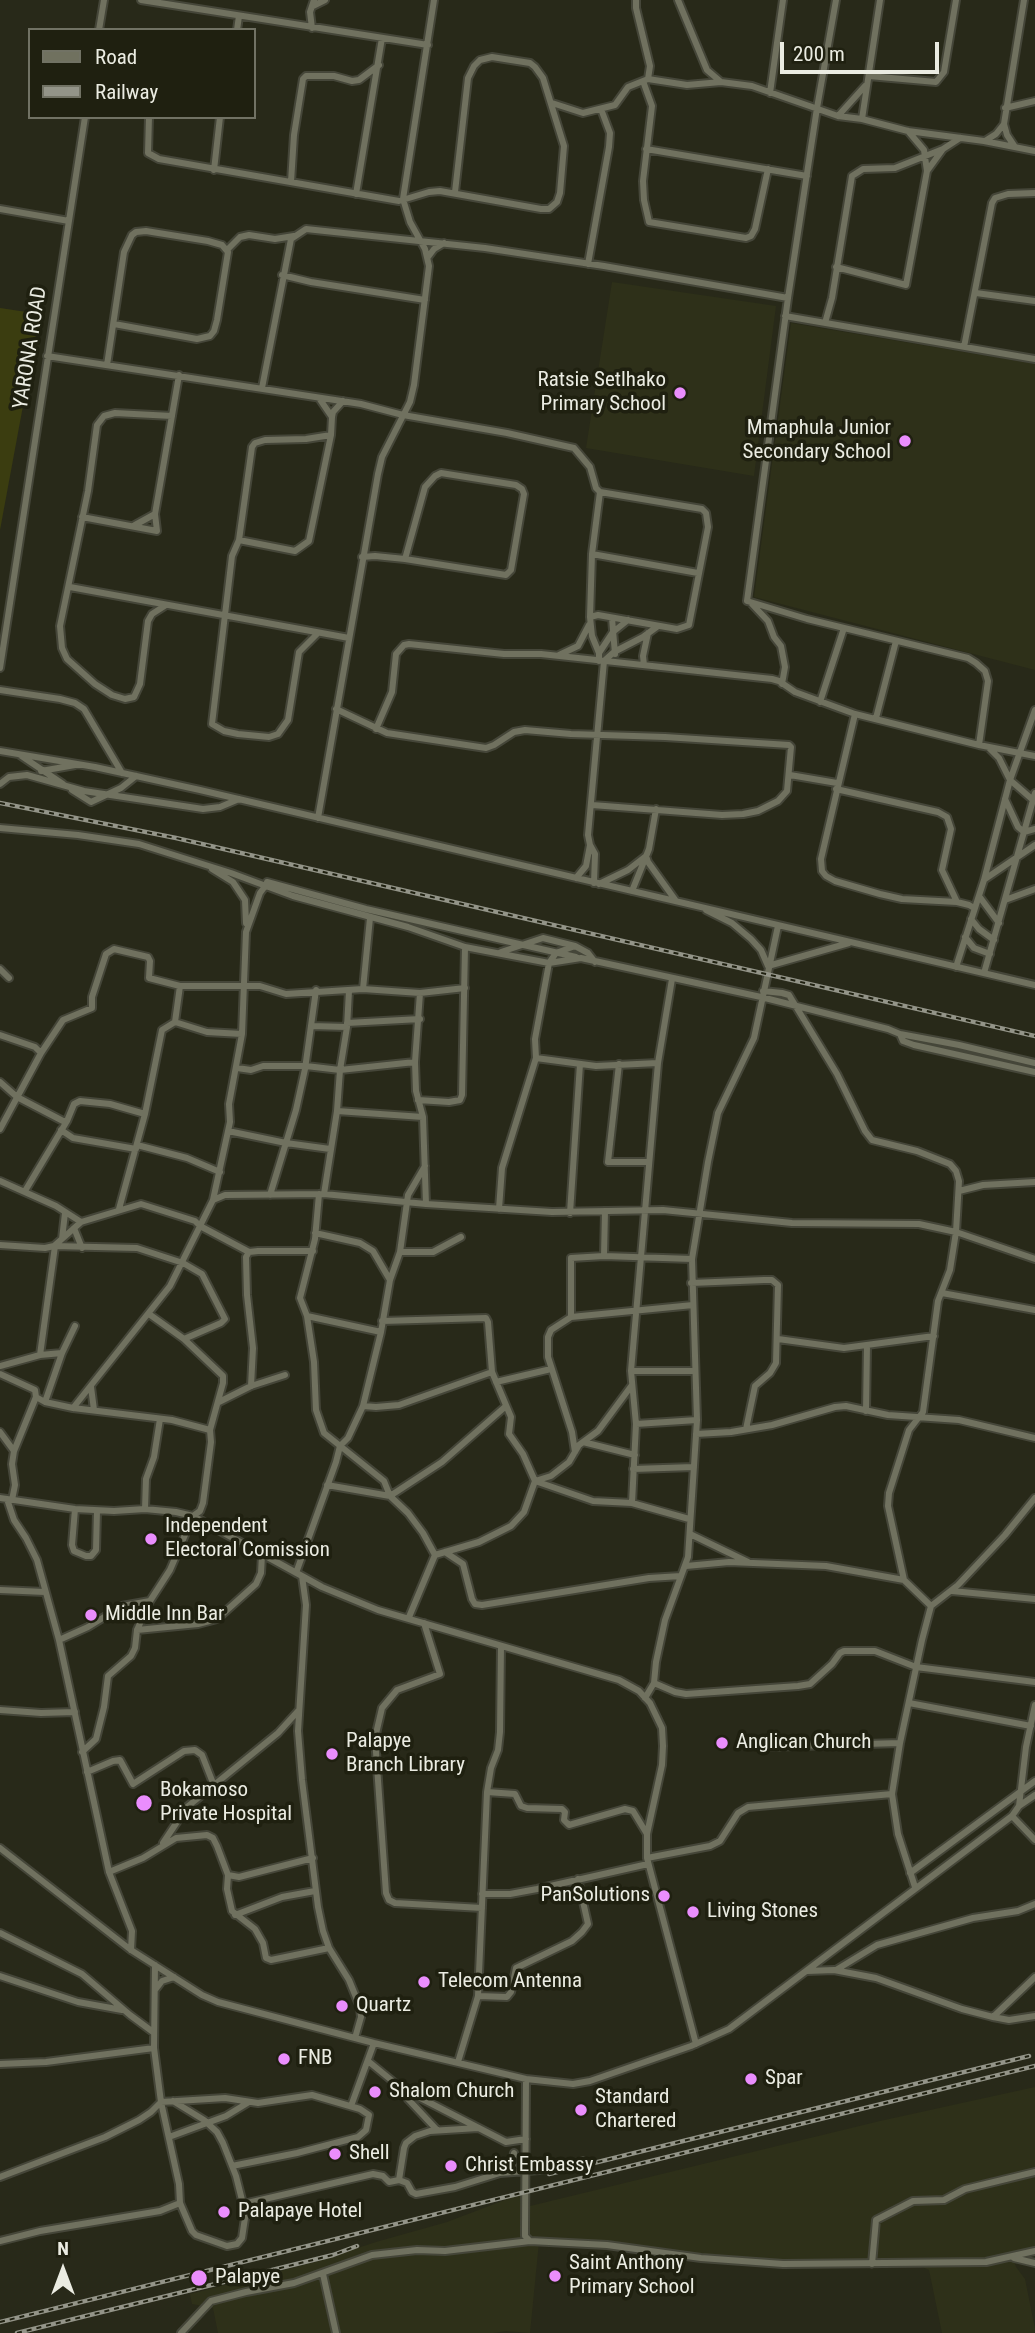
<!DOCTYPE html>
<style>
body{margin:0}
#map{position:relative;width:1035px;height:2333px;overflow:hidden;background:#282919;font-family:"Roboto Condensed",sans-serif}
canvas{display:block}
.legend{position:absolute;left:28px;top:28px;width:228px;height:91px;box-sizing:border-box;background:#1f2010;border:2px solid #717264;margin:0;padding:9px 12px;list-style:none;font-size:21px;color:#ebece2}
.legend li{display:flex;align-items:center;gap:14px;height:35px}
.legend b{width:35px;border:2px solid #717264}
.north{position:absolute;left:28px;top:2235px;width:70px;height:70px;-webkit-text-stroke:5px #1f2010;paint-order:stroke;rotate:0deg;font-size:19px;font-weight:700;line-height:28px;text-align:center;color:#ebece2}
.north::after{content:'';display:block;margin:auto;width:24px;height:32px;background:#ebece2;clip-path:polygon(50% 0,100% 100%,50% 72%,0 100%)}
.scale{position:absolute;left:780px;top:42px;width:159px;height:32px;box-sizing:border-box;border:4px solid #ebece2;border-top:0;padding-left:9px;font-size:21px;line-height:24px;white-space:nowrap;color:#ebece2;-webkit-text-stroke:5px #1f2010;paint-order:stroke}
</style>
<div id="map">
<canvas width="1035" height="2333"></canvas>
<ul class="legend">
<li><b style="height:9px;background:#70715f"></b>Road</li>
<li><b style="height:9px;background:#939488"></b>Railway</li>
</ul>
<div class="north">N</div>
<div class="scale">200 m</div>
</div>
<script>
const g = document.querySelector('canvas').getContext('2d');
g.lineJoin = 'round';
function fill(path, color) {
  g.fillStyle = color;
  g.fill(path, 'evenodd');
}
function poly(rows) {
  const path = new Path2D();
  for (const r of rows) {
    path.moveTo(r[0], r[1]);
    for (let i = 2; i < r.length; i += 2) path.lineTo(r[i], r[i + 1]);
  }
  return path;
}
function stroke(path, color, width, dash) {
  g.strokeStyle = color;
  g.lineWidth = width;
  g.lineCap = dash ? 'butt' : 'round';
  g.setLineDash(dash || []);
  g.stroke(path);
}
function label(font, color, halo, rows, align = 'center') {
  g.font = font + ' "Roboto Condensed",sans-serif';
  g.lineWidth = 7;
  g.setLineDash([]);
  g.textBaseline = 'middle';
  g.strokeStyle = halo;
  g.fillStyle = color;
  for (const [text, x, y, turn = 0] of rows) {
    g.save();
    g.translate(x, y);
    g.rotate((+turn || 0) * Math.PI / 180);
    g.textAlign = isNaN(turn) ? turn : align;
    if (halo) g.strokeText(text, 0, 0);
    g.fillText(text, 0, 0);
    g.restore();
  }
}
fill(poly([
 [612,282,776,306,754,476,586,448],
 [791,323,1035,364,1035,670,754,597],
 [1035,2087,1035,2251,1013,2258,1016,2267,1025,2279,1035,2329,1034,2333,942,2333,929,2270,914,2263,783,2264,607,2245,539,2242,530,2333,506,2331,493,2333,218,2333,213,2308,192,2304,190,2294,315,2262,376,2242,447,2222,526,2192,526,2207,880,2121]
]), '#2e3019');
fill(poly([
 [0,308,40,314,0,530]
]), '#3b3d10');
const minor = poly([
 [141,0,428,45],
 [636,0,636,8,650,66,648,79],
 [678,0,707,70,721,82],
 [313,6,325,0],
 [312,28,310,12,314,0],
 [99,30,104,0],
 [237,30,239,16],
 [869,76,936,82,944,72,956,0],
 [643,81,652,106,643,181,644,200,649,222,746,238,751,236,755,229,768,169],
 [770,93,783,0],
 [552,103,583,113,615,105,628,87,648,79,687,85,721,82,752,86,838,116,862,119,908,131,984,141,1035,151],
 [1005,108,1035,101],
 [838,116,865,86],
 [149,117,148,153,159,159,399,201,429,192,440,191,541,209,549,209,557,202,560,193,564,146,543,78,535,67,530,63,492,57,480,60,474,66,468,78,455,192],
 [862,119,880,0],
 [985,141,996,134,1004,124],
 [1015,147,1007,135,1004,124,1024,0],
 [646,149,807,176],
 [214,170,220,117],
 [927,171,943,149,960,138],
 [291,182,294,135,303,79,306,76,334,76,352,81,359,80,379,65],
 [356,194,382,38],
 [0,209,69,221],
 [227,250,240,237,249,235,275,239,294,236],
 [428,257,434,249,444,243],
 [588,264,609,147,610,133,601,109],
 [836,267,906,285,927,171,924,150,908,131],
 [282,275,311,282,425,300],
 [976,293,1035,301],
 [785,316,1035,359],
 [825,323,832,298,852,176,863,169,895,168,943,149],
 [964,347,992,203,995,198,1008,194,1035,193],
 [47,356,361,404,403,415,507,433,574,448,590,467,596,488,600,492,592,554,590,617,592,636,599,653,599,661],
 [107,365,124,252,132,235,136,232,146,231,208,241,222,245,228,252,217,320,214,331,210,336,197,339,114,324],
 [262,388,291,239,306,229,485,248,604,266,788,298],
 [332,417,333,412,343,401],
 [82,517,157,531,155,514],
 [135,525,155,514,179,375],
 [239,540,295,551,309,541,331,435,332,417,319,398],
 [592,554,698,573],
 [362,557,375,556,405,559,506,575,511,570,524,494,522,489,516,485,441,473,435,476,425,487,405,559],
 [70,587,349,638],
 [747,601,788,298,817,108,836,0],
 [747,601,807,619,968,658,976,663,985,671,988,681,979,745],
 [752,604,768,621,774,637,781,646,785,667,782,684],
 [166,605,152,614,148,621,140,684,134,697,125,699,112,695,95,684,67,659,62,648,60,626,88,491,97,425,104,416,115,413,172,416],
 [590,617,598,615,677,629,689,625,708,527,706,513,702,509,600,492],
 [612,618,615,654],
 [317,634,299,652,288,720,278,734,269,737,238,734,224,731,212,724,232,556,239,540,252,447,255,443,265,440,306,439,331,435],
 [599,653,613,632,628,620],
 [559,655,578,646,589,625],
 [644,665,643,656,648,633],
 [0,668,85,117],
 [0,690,60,699,75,703,84,709,122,773],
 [820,702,844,628],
 [336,709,387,733,486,748,494,745,514,732,525,730,571,734,665,737,789,745,791,747,787,791,778,801,758,811,743,814,722,815,592,805],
 [855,714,821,859,822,871,826,876,835,881,880,894,902,899,957,902,969,905,974,908],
 [876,718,896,641],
 [376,729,392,692,396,654,404,645,409,644,504,654,541,654,772,679,779,681,795,692,855,714,979,745,1035,756],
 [988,747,999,758,1010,780,1033,800],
 [0,751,95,767,200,790,1035,985],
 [20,755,63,784],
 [41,771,75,765],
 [790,775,837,783],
 [0,784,9,777,27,775,84,791,203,809,220,807,239,799],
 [836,789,938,812,947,817,951,829,942,870,957,902],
 [72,790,91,802,121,788,136,776],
 [1005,799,1018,827,1024,832,1035,829],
 [318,818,378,474,382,457,410,402,414,385,429,266,425,249,410,222,403,199,434,0],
 [0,828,78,835,139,844,231,873,293,896,408,927,465,947,549,963,581,958,761,997,888,1029,900,1034,903,1041,914,1045,1035,1072],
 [212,869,233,882,245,900,246,923],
 [576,878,586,866,590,845],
 [985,879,1035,845],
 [267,882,366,909,576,957],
 [594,883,595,854,590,845,588,835,604,661,614,652,643,637,658,626],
 [599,884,628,870,646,856,648,862,676,901],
 [632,891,649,849,656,809],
 [979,896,999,923],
 [1005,900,1035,889],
 [706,910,732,923,751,939,761,950,768,966,849,943],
 [971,919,979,929,994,940],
 [965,937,974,948,990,954],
 [501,952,543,938,575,946,588,953,595,962],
 [956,967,984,880,1010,780,1035,710],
 [0,969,9,978],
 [984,973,1035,793],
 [363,989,370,918],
 [763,991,782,993,789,995,792,1000,837,1074,865,1131,872,1140,917,1151,950,1164,956,1171,959,1181,956,1232,950,1270,938,1301,923,1412,909,1430,889,1493,888,1506,904,1580,931,1606,922,1640,900,1743,892,1794,898,1834,915,1887],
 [420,993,415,1062,416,1091,423,1117,426,1204],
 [175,1022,207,1032,242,1034],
 [347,1023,420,1019],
 [311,1026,347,1027],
 [900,1034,959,1045,1035,1063],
 [0,1035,35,1047,41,1053,0,1129],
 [41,1053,63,1020,92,1008,92,997,106,954,114,949,148,957,150,961,149,978,180,986,260,986,286,994,363,989,420,993,465,988],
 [536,1058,596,1066,658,1063],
 [619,1064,608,1162,649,1162],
 [237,1068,251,1070,263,1066,306,1066,340,1070,415,1062],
 [0,1082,17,1097,63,1121,67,1121,74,1104,80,1101,110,1104,145,1114,119,1209],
 [418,1100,449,1102,460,1100,462,1095,465,947],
 [337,1111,423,1117],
 [145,1114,162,1030,175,1022,180,986],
 [61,1130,73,1138,136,1149],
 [228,1131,286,1143,330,1149],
 [137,1145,187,1158,220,1172],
 [425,1166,408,1195,400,1252,390,1280,381,1332,363,1406,376,1407,399,1405,492,1372],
 [0,1181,56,1206,81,1222,141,1204,195,1221,200,1226,213,1200,225,1195,324,1194,426,1204,552,1212,663,1210,792,1223,919,1224,956,1232,1035,1259],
 [25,1191,67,1121],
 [959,1191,983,1185,1035,1182],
 [319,1194,315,1239,300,1298,307,1316,314,1362,316,1410,324,1433,384,1481,390,1496,442,1462,506,1406],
 [324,1194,337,1111,340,1070,347,1027,349,991],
 [270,1195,296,1110,305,1069,316,990],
 [213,1200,230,1122,229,1104,242,1034,246,932,260,893,266,885],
 [499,1209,502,1168,536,1058,535,1039,549,963,556,953,575,946],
 [570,1213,580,1064],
 [74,1228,82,1248],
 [315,1233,360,1243,373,1251,390,1280],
 [62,1239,65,1213],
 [0,1245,45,1248,54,1246,81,1222],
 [54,1246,137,1248,183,1263,202,1274,225,1319,221,1323,184,1339],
 [400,1252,433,1252,461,1237],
 [604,1256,605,1211],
 [691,1283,764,1280,772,1280,778,1285,776,1363,770,1373,755,1386,746,1429],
 [942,1293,1035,1310],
 [307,1316,381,1332],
 [571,1317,571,1258,604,1256,692,1259],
 [382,1321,486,1318,488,1322,492,1372,511,1417,509,1434,523,1454,535,1481,593,1501,632,1503,689,1519],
 [778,1339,844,1348,934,1336],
 [40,1355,55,1246],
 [0,1366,40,1355,62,1353],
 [631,1371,694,1371],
 [0,1374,35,1390,36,1397,45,1402,73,1408,172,1420,210,1430],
 [496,1382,551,1369],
 [251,1386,253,1348,247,1295,246,1257,249,1252,258,1251,313,1251],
 [91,1387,94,1410],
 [45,1402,62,1353,75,1326],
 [219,1402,251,1386,285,1375],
 [73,1408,170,1286,200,1226,249,1252],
 [866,1411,867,1346],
 [636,1424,697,1420],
 [0,1432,14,1451,12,1464,15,1485,12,1500],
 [696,1434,731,1432,772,1425,835,1407,846,1406,888,1415,959,1420,1035,1438],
 [583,1442,635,1455],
 [14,1451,36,1397],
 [575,1452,572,1432,548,1357,548,1337,551,1330,571,1317,693,1305],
 [633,1469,694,1467],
 [535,1481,551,1476,569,1462,579,1445,598,1431,632,1385],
 [327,1485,390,1496,408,1513,423,1533,435,1555,409,1617],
 [0,1498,75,1509,114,1511,145,1509,176,1512,193,1516,322,1587,378,1610,619,1680,639,1691,650,1703,662,1728,663,1746,662,1765,647,1834,647,1858,696,2044],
 [7,1499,14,1520,26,1538,37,1560,59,1640,109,1872,132,1931,131,1950],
 [632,1503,636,1424,631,1371,658,1063,672,979],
 [75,1509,72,1545,74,1551,86,1556,91,1556,96,1550,97,1511],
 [145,1509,146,1479,154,1457,160,1419],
 [690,1534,748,1562],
 [445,1552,463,1564,472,1599,475,1604,482,1605,649,1578,681,1576],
 [435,1555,479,1542,511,1526,524,1512,535,1481],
 [686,1566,729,1562,826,1566,904,1580],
 [296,1573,336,1462,340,1446,348,1438,363,1406],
 [302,1576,306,1605,298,1731,302,1780,318,1907,323,1931,329,1948,349,1980,360,2007,361,2017,355,2038],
 [0,1590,45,1592],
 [952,1591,1035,1599],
 [931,1606,958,1585,1005,1535,1035,1498],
 [424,1623,440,1674,397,1690,382,1708,375,1738,386,1893,389,1900,395,1903,482,1908],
 [137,1630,198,1624,217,1619,256,1584,261,1573,262,1555],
 [59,1640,88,1627,122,1606,150,1601],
 [654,1683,675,1692,686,1694,798,1686,810,1684,832,1664,840,1653,844,1651,875,1651,916,1667,1035,1682],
 [645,1698,654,1683,656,1662,665,1620,688,1557,697,1420,692,1259,708,1162,718,1113,754,1038,778,926],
 [909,1703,1031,1726],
 [0,1710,41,1713,75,1712],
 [761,1747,900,1743],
 [82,1752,96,1739,104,1707,108,1676,131,1656,135,1648,137,1630,150,1601,170,1570,193,1516,200,1511,203,1503,211,1442,210,1430,223,1383,223,1376,184,1339,149,1314],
 [87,1772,113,1761,120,1760,133,1784,184,1751,195,1750,202,1755,213,1783],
 [487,1792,515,1794,521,1806,527,1808,562,1809,565,1812,564,1820,569,1825,625,1809,633,1811,647,1834],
 [1019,1806,1026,1747,1035,1705],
 [1012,1816,1035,1840],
 [163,1843,187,1807,278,1733,299,1710],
 [0,1848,131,1950,202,1995,218,2002,374,2043,526,2079,573,2084,590,2081,691,2046,729,2029,1012,1816,1019,1806,1035,1795],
 [647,1858,710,1846,720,1841,738,1813,748,1807,892,1794],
 [109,1872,143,1858,176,1838,207,1835,213,1838,217,1846,228,1875,227,1889,232,1911,255,1929,263,1943,266,1958,271,1960,329,1948],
 [910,1873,1035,1781],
 [228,1875,239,1877,313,1858],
 [482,1894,510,1894,537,1889,648,1864],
 [235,1915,282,1897,315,1891],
 [0,1933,82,1974,130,2015,153,2032],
 [836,1970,877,1945,973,1918,1018,1911,1035,1904],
 [807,1971,834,1970,876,1978,962,2009,993,2017,1009,2020,1035,2016],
 [0,1976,78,2002,122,2010],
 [155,1990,162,1981,174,1977],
 [478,1996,507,1997,511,1992,516,1968,572,1941,582,1932,588,1924,578,1879],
 [993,2017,1035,1977],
 [368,2061,401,2088,506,2142,526,2139],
 [458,2062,478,1996,487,1792,491,1768,498,1750,500,1732,501,1646],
 [0,2064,46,2062,154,2048],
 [526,2079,525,2230,525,2236,530,2241],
 [401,2088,408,2099,437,2130],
 [173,2101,204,2120,217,2132,223,2143,236,2176,243,2204,245,2218,242,2238,237,2244,227,2246,196,2235,192,2231,180,2203],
 [351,2106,374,2043],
 [169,2137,226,2116,249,2102],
 [504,2171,512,2165,514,2153],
 [0,2177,105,2137,139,2120,151,2112,161,2102,225,2098,258,2103,312,2095,360,2109,369,2115,366,2130,358,2137,297,2153,232,2166],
 [399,2180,404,2148,406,2143,415,2136,430,2131,478,2128],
 [243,2204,373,2174,383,2176,389,2182,399,2180,407,2183,412,2192,416,2194,455,2187,500,2173,552,2169,583,2161],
 [0,2241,40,2231,160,2211,180,2203,179,2184,161,2102,154,2048,155,1965],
 [1014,2258,1035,2263],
 [872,2264,876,2220,913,2201,944,2200,965,2189,1035,2172],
 [323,2274,336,2333],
 [181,2333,211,2301,246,2292,294,2283,372,2255,417,2250,445,2251,530,2241,607,2245,701,2258,783,2264,986,2262,1035,2251]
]);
stroke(minor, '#454639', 10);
stroke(minor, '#70715f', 6);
const rail = poly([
 [0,803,176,838,1035,1036],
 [549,2174,1029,2056],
 [0,2322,1035,2066],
 [17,2333,333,2255,357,2246]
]);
stroke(rail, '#939488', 4.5);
stroke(rail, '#1f2010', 2, [5]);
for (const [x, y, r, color] of [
 [680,393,7,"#ea8dfd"],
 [905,441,7,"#ea8dfd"],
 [151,1539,7,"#ea8dfd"],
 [91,1615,7,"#ea8dfd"],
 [722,1743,7,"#ea8dfd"],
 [332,1754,7,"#ea8dfd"],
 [144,1803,9,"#ea8dfd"],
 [664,1896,7,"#ea8dfd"],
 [693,1912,7,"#ea8dfd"],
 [424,1982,7,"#ea8dfd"],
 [342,2006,7,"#ea8dfd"],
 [284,2059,7,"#ea8dfd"],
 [751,2079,7,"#ea8dfd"],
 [375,2092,7,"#ea8dfd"],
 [581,2110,7,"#ea8dfd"],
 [335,2154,7,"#ea8dfd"],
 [451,2166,7,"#ea8dfd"],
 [224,2212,7,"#ea8dfd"],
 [555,2276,7,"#ea8dfd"],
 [199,2278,9,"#ea8dfd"]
]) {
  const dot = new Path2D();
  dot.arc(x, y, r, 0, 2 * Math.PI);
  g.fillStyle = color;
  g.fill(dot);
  stroke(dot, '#1f2010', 2.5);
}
label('21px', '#ebece2', '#1f2010', [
 ["YARONA ROAD",31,348,-81]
]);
label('21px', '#ebece2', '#1f2010', [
 ["Ratsie Setlhako",666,381,"right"],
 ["Primary School",666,405,"right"],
 ["Mmaphula Junior",891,429,"right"],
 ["Secondary School",891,453,"right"],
 ["Independent",165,1527],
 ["Electoral Comission",165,1551],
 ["Middle Inn Bar",105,1615],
 ["Palapye",346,1742],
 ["Branch Library",346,1766],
 ["Anglican Church",736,1743],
 ["Bokamoso",160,1791],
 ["Private Hospital",160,1815],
 ["PanSolutions",650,1896,"right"],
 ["Living Stones",707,1912],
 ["Telecom Antenna",438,1982],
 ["Quartz",356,2006],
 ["FNB",298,2059],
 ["Spar",765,2079],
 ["Shalom Church",389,2092],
 ["Standard",595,2098],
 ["Chartered",595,2122],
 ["Shell",349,2154],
 ["Christ Embassy",465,2166],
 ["Palapaye Hotel",238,2212],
 ["Saint Anthony",569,2264],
 ["Primary School",569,2288],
 ["Palapye",215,2278]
], 'left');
</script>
